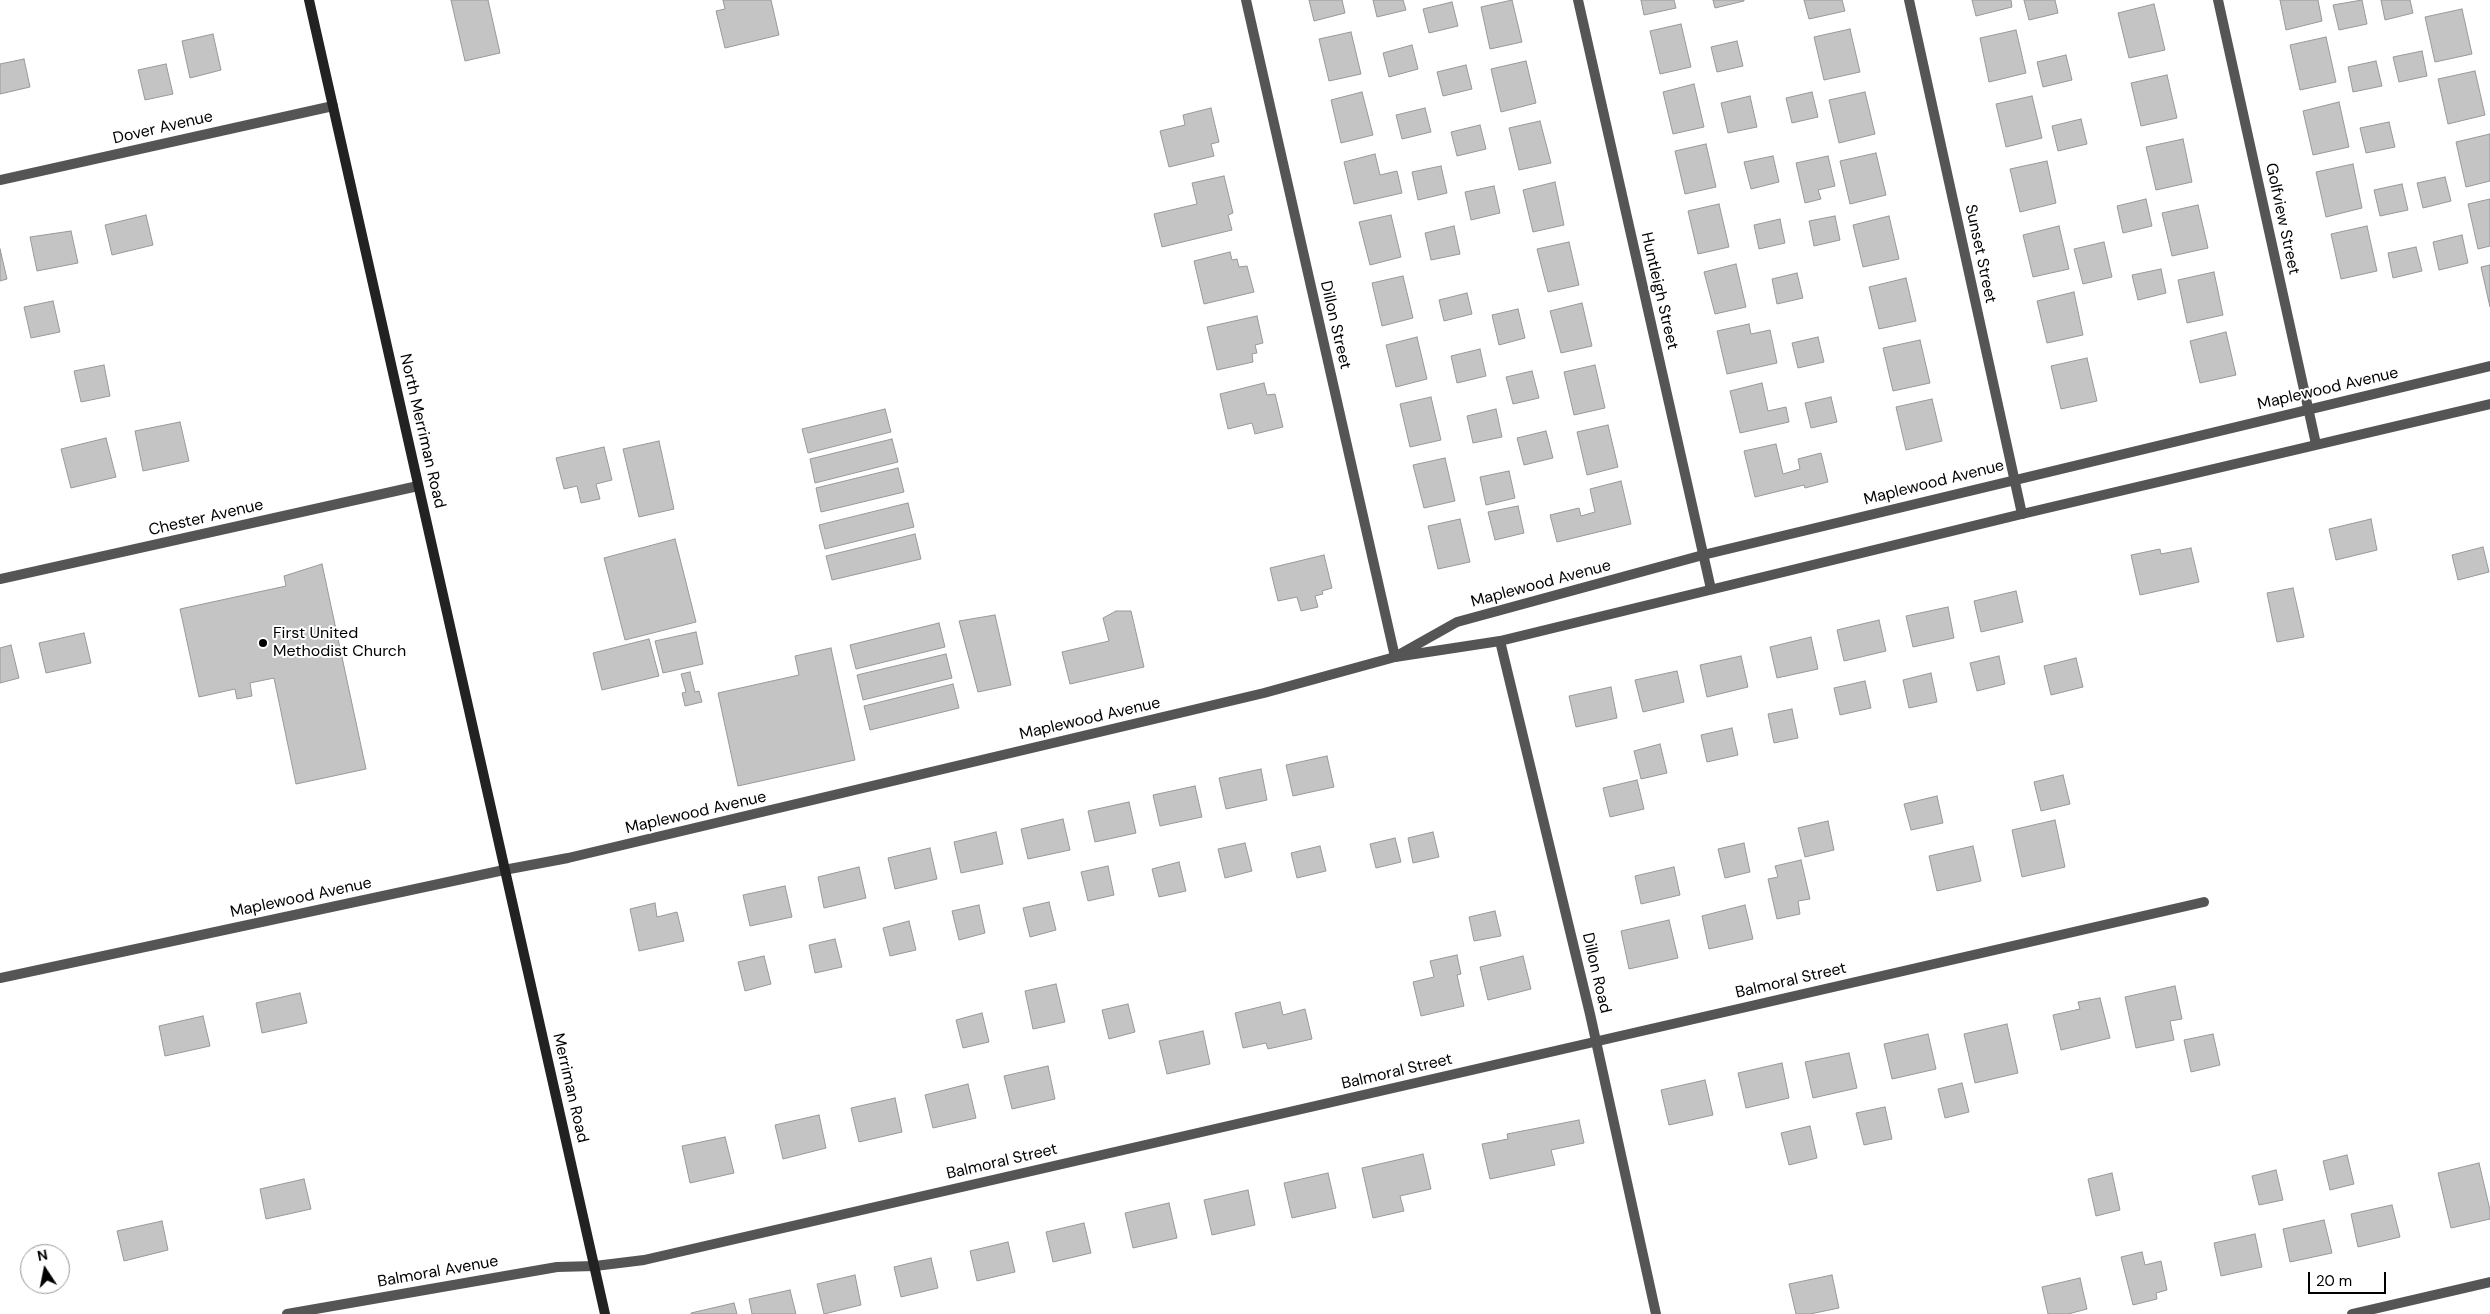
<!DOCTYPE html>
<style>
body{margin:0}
#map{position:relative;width:2490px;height:1314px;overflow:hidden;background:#fff;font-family:"DM Sans",sans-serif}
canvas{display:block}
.north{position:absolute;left:20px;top:1244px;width:50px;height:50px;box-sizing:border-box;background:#fff;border:1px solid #999;border-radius:50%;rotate:349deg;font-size:14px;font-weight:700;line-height:20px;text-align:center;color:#000}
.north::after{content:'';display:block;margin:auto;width:18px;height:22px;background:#000;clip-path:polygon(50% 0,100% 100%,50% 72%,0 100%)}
.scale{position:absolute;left:2308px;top:1272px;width:78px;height:22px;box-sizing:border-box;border:2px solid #000;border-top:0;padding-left:6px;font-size:15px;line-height:18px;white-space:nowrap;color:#000;-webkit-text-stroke:4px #fff;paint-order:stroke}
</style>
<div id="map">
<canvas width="2490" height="1314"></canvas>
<div class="north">N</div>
<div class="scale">20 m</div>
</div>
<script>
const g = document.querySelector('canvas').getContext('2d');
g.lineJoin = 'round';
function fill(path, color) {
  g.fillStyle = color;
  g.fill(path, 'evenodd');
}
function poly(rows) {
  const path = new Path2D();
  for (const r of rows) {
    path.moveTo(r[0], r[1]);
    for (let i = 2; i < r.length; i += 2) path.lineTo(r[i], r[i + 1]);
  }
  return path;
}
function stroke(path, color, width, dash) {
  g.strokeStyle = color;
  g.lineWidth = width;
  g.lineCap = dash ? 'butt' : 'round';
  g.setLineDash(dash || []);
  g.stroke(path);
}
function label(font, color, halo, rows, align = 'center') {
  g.font = font + ' "DM Sans",sans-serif';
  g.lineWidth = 4;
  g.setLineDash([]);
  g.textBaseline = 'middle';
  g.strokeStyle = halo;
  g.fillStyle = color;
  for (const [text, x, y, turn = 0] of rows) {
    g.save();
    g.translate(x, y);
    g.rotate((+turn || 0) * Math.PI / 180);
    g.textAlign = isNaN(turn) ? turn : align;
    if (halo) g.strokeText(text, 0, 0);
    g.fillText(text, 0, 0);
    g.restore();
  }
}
const building = poly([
 [451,0,488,0,500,53,465,61,451,0],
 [723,0,771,0,779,35,725,48,716,11,725,9,723,0],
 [1309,0,1342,0,1345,13,1314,21,1309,0],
 [1373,0,1403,0,1406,10,1377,17,1373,0],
 [1512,0,1522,42,1490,49,1481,7,1512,0],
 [1641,0,1674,0,1676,8,1644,15,1641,0],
 [1713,0,1744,0,1744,1,1715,8,1713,0],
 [1804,0,1842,0,1845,11,1809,19,1804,0],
 [1972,0,2011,0,2012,7,1976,16,1972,0],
 [2024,0,2055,0,2058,13,2029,20,2024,0],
 [2280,0,2318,0,2322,21,2286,30,2280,0],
 [2362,0,2367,24,2339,30,2333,5,2362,0],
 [2381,0,2410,0,2413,13,2385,20,2381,0],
 [1452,2,1458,26,1429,33,1423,9,1452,2],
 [2154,4,2165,50,2129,58,2118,13,2154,4],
 [2462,9,2472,54,2435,62,2425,17,2462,9],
 [1681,24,1691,67,1660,74,1650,31,1681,24],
 [1850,29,1860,72,1824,80,1814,37,1850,29],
 [2016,30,2026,73,1989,82,1980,38,2016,30],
 [1351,32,1361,74,1329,81,1319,39,1351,32],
 [213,34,221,70,190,78,182,41,213,34],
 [2326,37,2336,82,2300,90,2290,45,2326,37],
 [1737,41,1743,66,1717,72,1711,47,1737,41],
 [1412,45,1418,69,1389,77,1383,53,1412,45],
 [2422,51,2427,76,2399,82,2393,57,2422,51],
 [2066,55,2072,80,2043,87,2037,62,2066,55],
 [24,59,30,87,0,94,0,64,24,59],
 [1526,61,1536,103,1501,112,1491,69,1526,61],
 [2376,61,2382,86,2353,92,2348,67,2376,61],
 [166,64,173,94,145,100,138,70,166,64],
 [1466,65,1472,89,1443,96,1437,72,1466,65],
 [2475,71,2485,115,2448,124,2438,79,2475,71],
 [2167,75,2177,118,2141,126,2131,83,2167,75],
 [1694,84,1704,127,1673,134,1663,92,1694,84],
 [1362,92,1373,135,1341,143,1331,100,1362,92],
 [1812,92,1818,117,1792,123,1786,98,1812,92],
 [1865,92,1875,134,1839,143,1829,100,1865,92],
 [1750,96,1757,127,1728,133,1721,103,1750,96],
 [2032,96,2042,138,2006,147,1996,104,2032,96],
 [2339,102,2349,147,2313,155,2303,111,2339,102],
 [1211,108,1219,142,1211,144,1214,156,1169,167,1160,131,1185,125,1183,115,1211,108],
 [1425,108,1431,132,1402,139,1396,115,1425,108],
 [2081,119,2087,144,2058,151,2052,126,2081,119],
 [1540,121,1551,163,1519,170,1509,128,1540,121],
 [2389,122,2395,147,2366,153,2360,128,2389,122],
 [1480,125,1486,149,1457,156,1451,132,1480,125],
 [2490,134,2490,181,2466,187,2456,142,2490,134],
 [2183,139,2192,182,2156,190,2146,147,2183,139],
 [1706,144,1716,187,1685,194,1675,151,1706,144],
 [1876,153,1886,195,1850,204,1840,161,1876,153],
 [1375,154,1380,175,1397,171,1402,193,1354,204,1344,162,1375,154],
 [1773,156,1779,182,1751,189,1744,162,1773,156],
 [1828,156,1835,186,1818,190,1821,199,1805,203,1796,163,1828,156],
 [2047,161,2056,203,2020,212,2010,169,2047,161],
 [2353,164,2362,208,2326,217,2316,172,2353,164],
 [1441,166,1447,193,1418,200,1412,172,1441,166],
 [1224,176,1233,213,1228,215,1232,230,1162,247,1154,214,1197,204,1192,183,1224,176],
 [2445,177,2451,201,2423,208,2417,183,2445,177],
 [1555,182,1564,225,1533,232,1523,190,1555,182],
 [2402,184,2408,210,2380,216,2374,190,2402,184],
 [1494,186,1500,213,1471,220,1465,192,1494,186],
 [2146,199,2152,226,2123,233,2117,206,2146,199],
 [2490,199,2490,246,2478,249,2468,204,2490,199],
 [1719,204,1729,247,1698,254,1688,211,1719,204],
 [2198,205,2208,248,2172,256,2162,213,2198,205],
 [146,215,153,245,112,255,105,225,146,215],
 [1391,215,1401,257,1370,265,1359,222,1391,215],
 [1835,216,1840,240,1814,246,1809,221,1835,216],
 [1889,216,1899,259,1863,267,1853,225,1889,216],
 [1780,219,1785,243,1759,249,1754,225,1780,219],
 [1454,226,1460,254,1431,260,1425,233,1454,226],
 [2059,226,2069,269,2033,277,2023,235,2059,226],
 [2367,226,2377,271,2341,279,2331,234,2367,226],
 [71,231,78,263,37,271,30,237,71,231],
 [2462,235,2468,263,2439,270,2433,242,2462,235],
 [1569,242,1579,285,1548,292,1537,249,1569,242],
 [2104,242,2112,277,2083,284,2074,249,2104,242],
 [2416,247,2422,271,2393,278,2388,253,2416,247],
 [0,249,7,279,0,281,0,249],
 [1230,252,1232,260,1237,259,1239,267,1247,266,1254,292,1204,304,1194,261,1230,252],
 [1736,264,1746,307,1715,314,1704,272,1736,264],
 [2490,265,2490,307,2481,267,2490,265],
 [2161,269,2166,293,2138,300,2132,275,2161,269],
 [2214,272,2223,315,2187,323,2178,280,2214,272],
 [1797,273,1803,298,1777,304,1772,279,1797,273],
 [1403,276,1413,318,1382,326,1372,283,1403,276],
 [1906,278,1916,321,1879,329,1869,287,1906,278],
 [2074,292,2083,335,2047,343,2037,301,2074,292],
 [1467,293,1472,314,1444,321,1439,300,1467,293],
 [53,301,60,332,31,338,24,307,53,301],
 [1582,303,1592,346,1561,353,1550,311,1582,303],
 [1518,309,1525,338,1499,345,1492,315,1518,309],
 [1257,316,1263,343,1255,345,1257,353,1252,354,1253,362,1217,370,1207,327,1257,316],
 [1749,324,1751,334,1770,330,1777,363,1727,374,1717,331,1749,324],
 [2226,332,2236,375,2200,383,2190,341,2226,332],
 [1417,337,1427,379,1396,387,1386,345,1417,337],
 [1818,337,1824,362,1798,368,1792,343,1818,337],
 [1920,340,1930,383,1893,391,1883,348,1920,340],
 [1480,349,1486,376,1457,383,1451,356,1480,349],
 [2087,358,2097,401,2061,409,2051,366,2087,358],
 [104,365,110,396,81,402,74,371,104,365],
 [1595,365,1605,408,1574,415,1564,372,1595,365],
 [1532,371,1539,398,1513,404,1506,377,1532,371],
 [1264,383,1267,395,1275,394,1283,427,1255,434,1252,423,1228,429,1220,394,1264,383],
 [1762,383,1768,411,1786,407,1789,422,1740,433,1730,391,1762,383],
 [1431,397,1441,440,1410,447,1400,404,1431,397],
 [1831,397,1837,422,1811,428,1805,403,1831,397],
 [1932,399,1942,441,1906,450,1896,407,1932,399],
 [885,409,891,432,808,453,802,429,885,409],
 [1496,409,1502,437,1473,443,1467,416,1496,409],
 [180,422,189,461,143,471,135,431,180,422],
 [1608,425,1618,467,1587,475,1577,432,1608,425],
 [1546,431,1553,458,1524,465,1517,438,1546,431],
 [106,438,116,477,71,488,61,449,106,438],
 [892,439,898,462,815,483,810,459,892,439],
 [659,441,674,509,639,517,623,449,659,441],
 [1776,444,1783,474,1800,469,1798,459,1821,453,1828,482,1805,488,1804,485,1755,497,1744,451,1776,444],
 [604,447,612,480,596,484,600,499,581,503,577,486,564,489,556,458,604,447],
 [1445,458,1455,501,1424,508,1413,465,1445,458],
 [898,468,904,492,821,512,816,488,898,468],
 [1509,471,1515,498,1486,505,1480,477,1509,471],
 [1621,481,1631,524,1557,542,1550,515,1579,508,1581,516,1595,512,1590,489,1621,481],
 [908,503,914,527,825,549,819,525,908,503],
 [1518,506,1524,533,1495,540,1488,512,1518,506],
 [1460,519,1470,562,1438,569,1428,526,1460,519],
 [2371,519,2377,550,2336,560,2329,529,2371,519],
 [915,534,921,559,832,580,826,556,915,534],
 [675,539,696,622,625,640,604,558,675,539],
 [2483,547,2489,572,2458,580,2452,555,2483,547],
 [2191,548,2199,582,2140,595,2131,555,2160,549,2161,554,2191,548],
 [1324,555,1332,588,1322,591,1323,594,1315,596,1318,607,1301,611,1297,597,1278,601,1270,568,1324,555],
 [322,564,366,769,296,784,274,678,250,683,252,696,237,699,235,689,199,697,180,609,286,586,284,576,322,564],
 [2293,588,2304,637,2277,642,2267,593,2293,588],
 [2016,591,2023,622,1981,632,1974,601,2016,591],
 [1948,607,1954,638,1913,647,1906,616,1948,607],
 [1116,611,1131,611,1144,667,1070,684,1062,652,1109,641,1103,618,1116,611],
 [995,615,1011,685,978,692,959,621,995,615],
 [1879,620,1886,651,1844,661,1837,630,1879,620],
 [939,623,945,647,856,669,850,645,939,623],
 [696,632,703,664,663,673,655,641,696,632],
 [84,633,91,663,46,673,39,643,84,633],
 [1811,637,1818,669,1777,678,1770,647,1811,637],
 [649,639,659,676,602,690,593,653,649,639],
 [11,645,19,678,0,683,0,648,11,645],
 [831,648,855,760,738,786,718,693,799,675,795,656,831,648],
 [946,654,952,678,863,700,857,675,946,654],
 [1741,656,1748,687,1707,697,1700,665,1741,656],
 [1999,656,2005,684,1977,691,1970,663,1999,656],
 [2076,658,2083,687,2051,695,2044,666,2076,658],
 [1677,671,1684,702,1643,712,1635,680,1677,671],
 [690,672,695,692,699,691,702,702,685,706,682,693,686,692,681,674,690,672],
 [1931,673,1937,702,1909,708,1903,680,1931,673],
 [1865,681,1871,708,1840,715,1834,688,1865,681],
 [953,684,959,708,870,730,864,706,953,684],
 [1611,687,1617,718,1576,727,1569,696,1611,687],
 [1792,709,1798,738,1774,743,1768,714,1792,709],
 [1732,728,1738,755,1707,762,1701,735,1732,728],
 [1660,744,1667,773,1641,779,1634,751,1660,744],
 [1327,756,1334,787,1293,796,1286,765,1327,756],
 [1261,769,1267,800,1226,809,1219,778,1261,769],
 [2063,775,2070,804,2041,811,2034,782,2063,775],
 [1637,780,1644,809,1610,817,1603,788,1637,780],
 [1195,786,1202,817,1160,826,1153,795,1195,786],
 [1937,796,1943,823,1911,830,1904,804,1937,796],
 [1129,802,1136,833,1095,842,1088,811,1129,802],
 [1063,819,1070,850,1028,859,1021,829,1063,819],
 [2055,820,2065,867,2022,877,2012,830,2055,820],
 [1828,821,1834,850,1805,857,1798,828,1828,821],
 [996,832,1003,864,961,873,954,842,996,832],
 [1433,832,1439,857,1413,863,1408,838,1433,832],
 [1395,838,1401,862,1376,868,1370,844,1395,838],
 [1245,843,1252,871,1225,878,1218,849,1245,843],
 [1744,843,1750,872,1725,878,1718,849,1744,843],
 [1320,846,1326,871,1297,878,1291,853,1320,846],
 [1973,846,1981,881,1937,891,1929,856,1973,846],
 [930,848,937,879,895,889,888,858,930,848],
 [1801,860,1810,899,1798,901,1800,914,1777,919,1768,879,1778,877,1775,866,1801,860],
 [1179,862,1186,891,1159,897,1152,869,1179,862],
 [1108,866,1114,895,1088,901,1081,872,1108,866],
 [859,867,866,898,824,908,818,877,859,867],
 [1674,867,1680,895,1641,904,1635,876,1674,867],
 [785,886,792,917,750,926,743,895,785,886],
 [1049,902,1056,930,1030,937,1023,908,1049,902],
 [655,903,657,917,677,912,684,941,639,951,630,909,655,903],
 [979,905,985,933,959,940,952,911,979,905],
 [1745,905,1753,939,1709,949,1702,916,1745,905],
 [1495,911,1501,936,1474,941,1469,917,1495,911],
 [1669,920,1678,958,1629,969,1621,931,1669,920],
 [909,921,916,950,890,956,883,928,909,921],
 [835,939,842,967,815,973,809,945,835,939],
 [1457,955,1461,974,1457,975,1464,1006,1421,1016,1413,982,1434,977,1430,961,1457,955],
 [764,956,771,984,745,991,738,962,764,956],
 [1523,956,1531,989,1488,1000,1480,967,1523,956],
 [1056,984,1065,1022,1033,1029,1025,991,1056,984],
 [2175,986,2182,1019,2170,1021,2174,1040,2136,1048,2125,997,2175,986],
 [300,993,307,1023,262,1033,256,1003,300,993],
 [2100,998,2110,1038,2061,1050,2053,1015,2080,1009,2078,1002,2100,998],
 [1280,1002,1283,1015,1305,1009,1312,1039,1268,1049,1266,1043,1243,1048,1235,1013,1280,1002],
 [1128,1004,1135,1032,1109,1039,1102,1010,1128,1004],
 [982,1013,989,1042,963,1048,956,1020,982,1013],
 [203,1016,210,1046,165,1056,159,1026,203,1016],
 [2007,1024,2018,1073,1975,1083,1964,1034,2007,1024],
 [1203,1031,1210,1064,1167,1074,1159,1041,1203,1031],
 [1928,1034,1936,1069,1892,1079,1884,1044,1928,1034],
 [2213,1034,2220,1065,2191,1072,2184,1040,2213,1034],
 [1849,1053,1857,1088,1813,1098,1805,1062,1849,1053],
 [1782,1063,1789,1098,1746,1108,1738,1073,1782,1063],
 [1048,1066,1055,1099,1012,1109,1004,1076,1048,1066],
 [1705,1080,1713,1115,1669,1125,1661,1090,1705,1080],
 [1962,1083,1969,1112,1945,1118,1938,1089,1962,1083],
 [968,1084,976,1118,933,1128,925,1095,968,1084],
 [895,1098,902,1132,859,1142,851,1108,895,1098],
 [1885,1107,1892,1139,1864,1145,1856,1113,1885,1107],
 [819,1115,826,1148,783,1159,775,1125,819,1115],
 [1579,1120,1584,1143,1551,1150,1555,1165,1490,1179,1482,1144,1508,1139,1507,1134,1579,1120],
 [1810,1126,1817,1158,1789,1165,1781,1133,1810,1126],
 [725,1137,734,1173,690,1183,682,1146,725,1137],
 [1423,1154,1431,1189,1400,1196,1404,1211,1373,1218,1362,1168,1423,1154],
 [2347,1155,2354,1184,2330,1190,2323,1161,2347,1155],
 [2479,1163,2490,1210,2490,1219,2451,1228,2438,1173,2479,1163],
 [2276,1170,2283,1200,2259,1205,2252,1176,2276,1170],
 [1328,1173,1336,1208,1292,1218,1284,1183,1328,1173],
 [2112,1173,2120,1210,2096,1216,2088,1179,2112,1173],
 [304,1179,311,1209,266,1219,260,1189,304,1179],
 [1248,1190,1255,1225,1212,1235,1204,1200,1248,1190],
 [1169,1203,1177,1238,1133,1248,1125,1213,1169,1203],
 [2392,1205,2400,1237,2358,1247,2351,1214,2392,1205],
 [2324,1220,2332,1253,2290,1262,2283,1229,2324,1220],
 [162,1221,168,1250,124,1261,117,1231,162,1221],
 [1084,1223,1091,1253,1053,1262,1046,1232,1084,1223],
 [2255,1234,2262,1267,2221,1276,2214,1243,2255,1234],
 [1008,1242,1015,1272,977,1281,970,1251,1008,1242],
 [2142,1252,2145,1265,2161,1261,2167,1290,2156,1293,2157,1299,2133,1305,2121,1257,2142,1252],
 [931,1258,938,1288,901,1297,894,1267,931,1258],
 [855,1275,861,1305,824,1314,817,1284,855,1275],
 [1832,1275,1839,1308,1810,1314,1796,1314,1789,1284,1832,1275],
 [2080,1278,2087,1309,2068,1314,2048,1314,2042,1287,2080,1278],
 [790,1290,796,1314,752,1314,749,1299,790,1290],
 [734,1303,737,1314,691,1314,691,1313,734,1303]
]);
fill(building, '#c4c4c4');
stroke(building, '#999', 1);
stroke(poly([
 [1246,0,1395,657],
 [1578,0,1711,589],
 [1909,0,2022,514],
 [2218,0,2316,444],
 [0,180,333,106],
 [0,579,418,486],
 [1500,641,1590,1014,1656,1314],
 [0,978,504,870],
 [287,1314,557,1267,595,1266,644,1260,2204,902],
 [2352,1314,2490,1282]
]), '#555', 10);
stroke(poly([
 [1400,654,1457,622,1703,555,2490,366],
 [504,870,568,858,1264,693,1395,657,1500,641,2022,514,2490,404]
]), '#555', 10);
stroke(poly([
 [309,0,605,1314]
]), '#222', 10);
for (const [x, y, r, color] of [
 [263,643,5,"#000"]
]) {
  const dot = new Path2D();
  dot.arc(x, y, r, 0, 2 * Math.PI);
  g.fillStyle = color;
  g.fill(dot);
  stroke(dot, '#fff', 2);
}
label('16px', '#000', '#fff', [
 ["Dover Avenue",163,128,-13],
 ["Golfview Street",2282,219,78],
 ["Sunset Street",1980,254,78],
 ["Huntleigh Street",1659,291,77],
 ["Dillon Street",1335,325,77],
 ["Maplewood Avenue",2328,389,-13],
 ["North Merriman Road",422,431,77],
 ["Maplewood Avenue",1934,483,-14],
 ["Chester Avenue",206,518,-13],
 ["Maplewood Avenue",1541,584,-15],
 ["Maplewood Avenue",1090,719,-13],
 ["Maplewood Avenue",696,813,-13],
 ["Maplewood Avenue",301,898,-12],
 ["Dillon Road",1596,973,77],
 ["Balmoral Street",1791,981,-13],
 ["Balmoral Street",1397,1072,-13],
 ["Merriman Road",570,1088,77],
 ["Balmoral Street",1002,1162,-13],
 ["Balmoral Avenue",438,1272,-10]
]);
label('16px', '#000', '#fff', [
 ["First United",273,634],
 ["Methodist Church",273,652]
], 'left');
</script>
